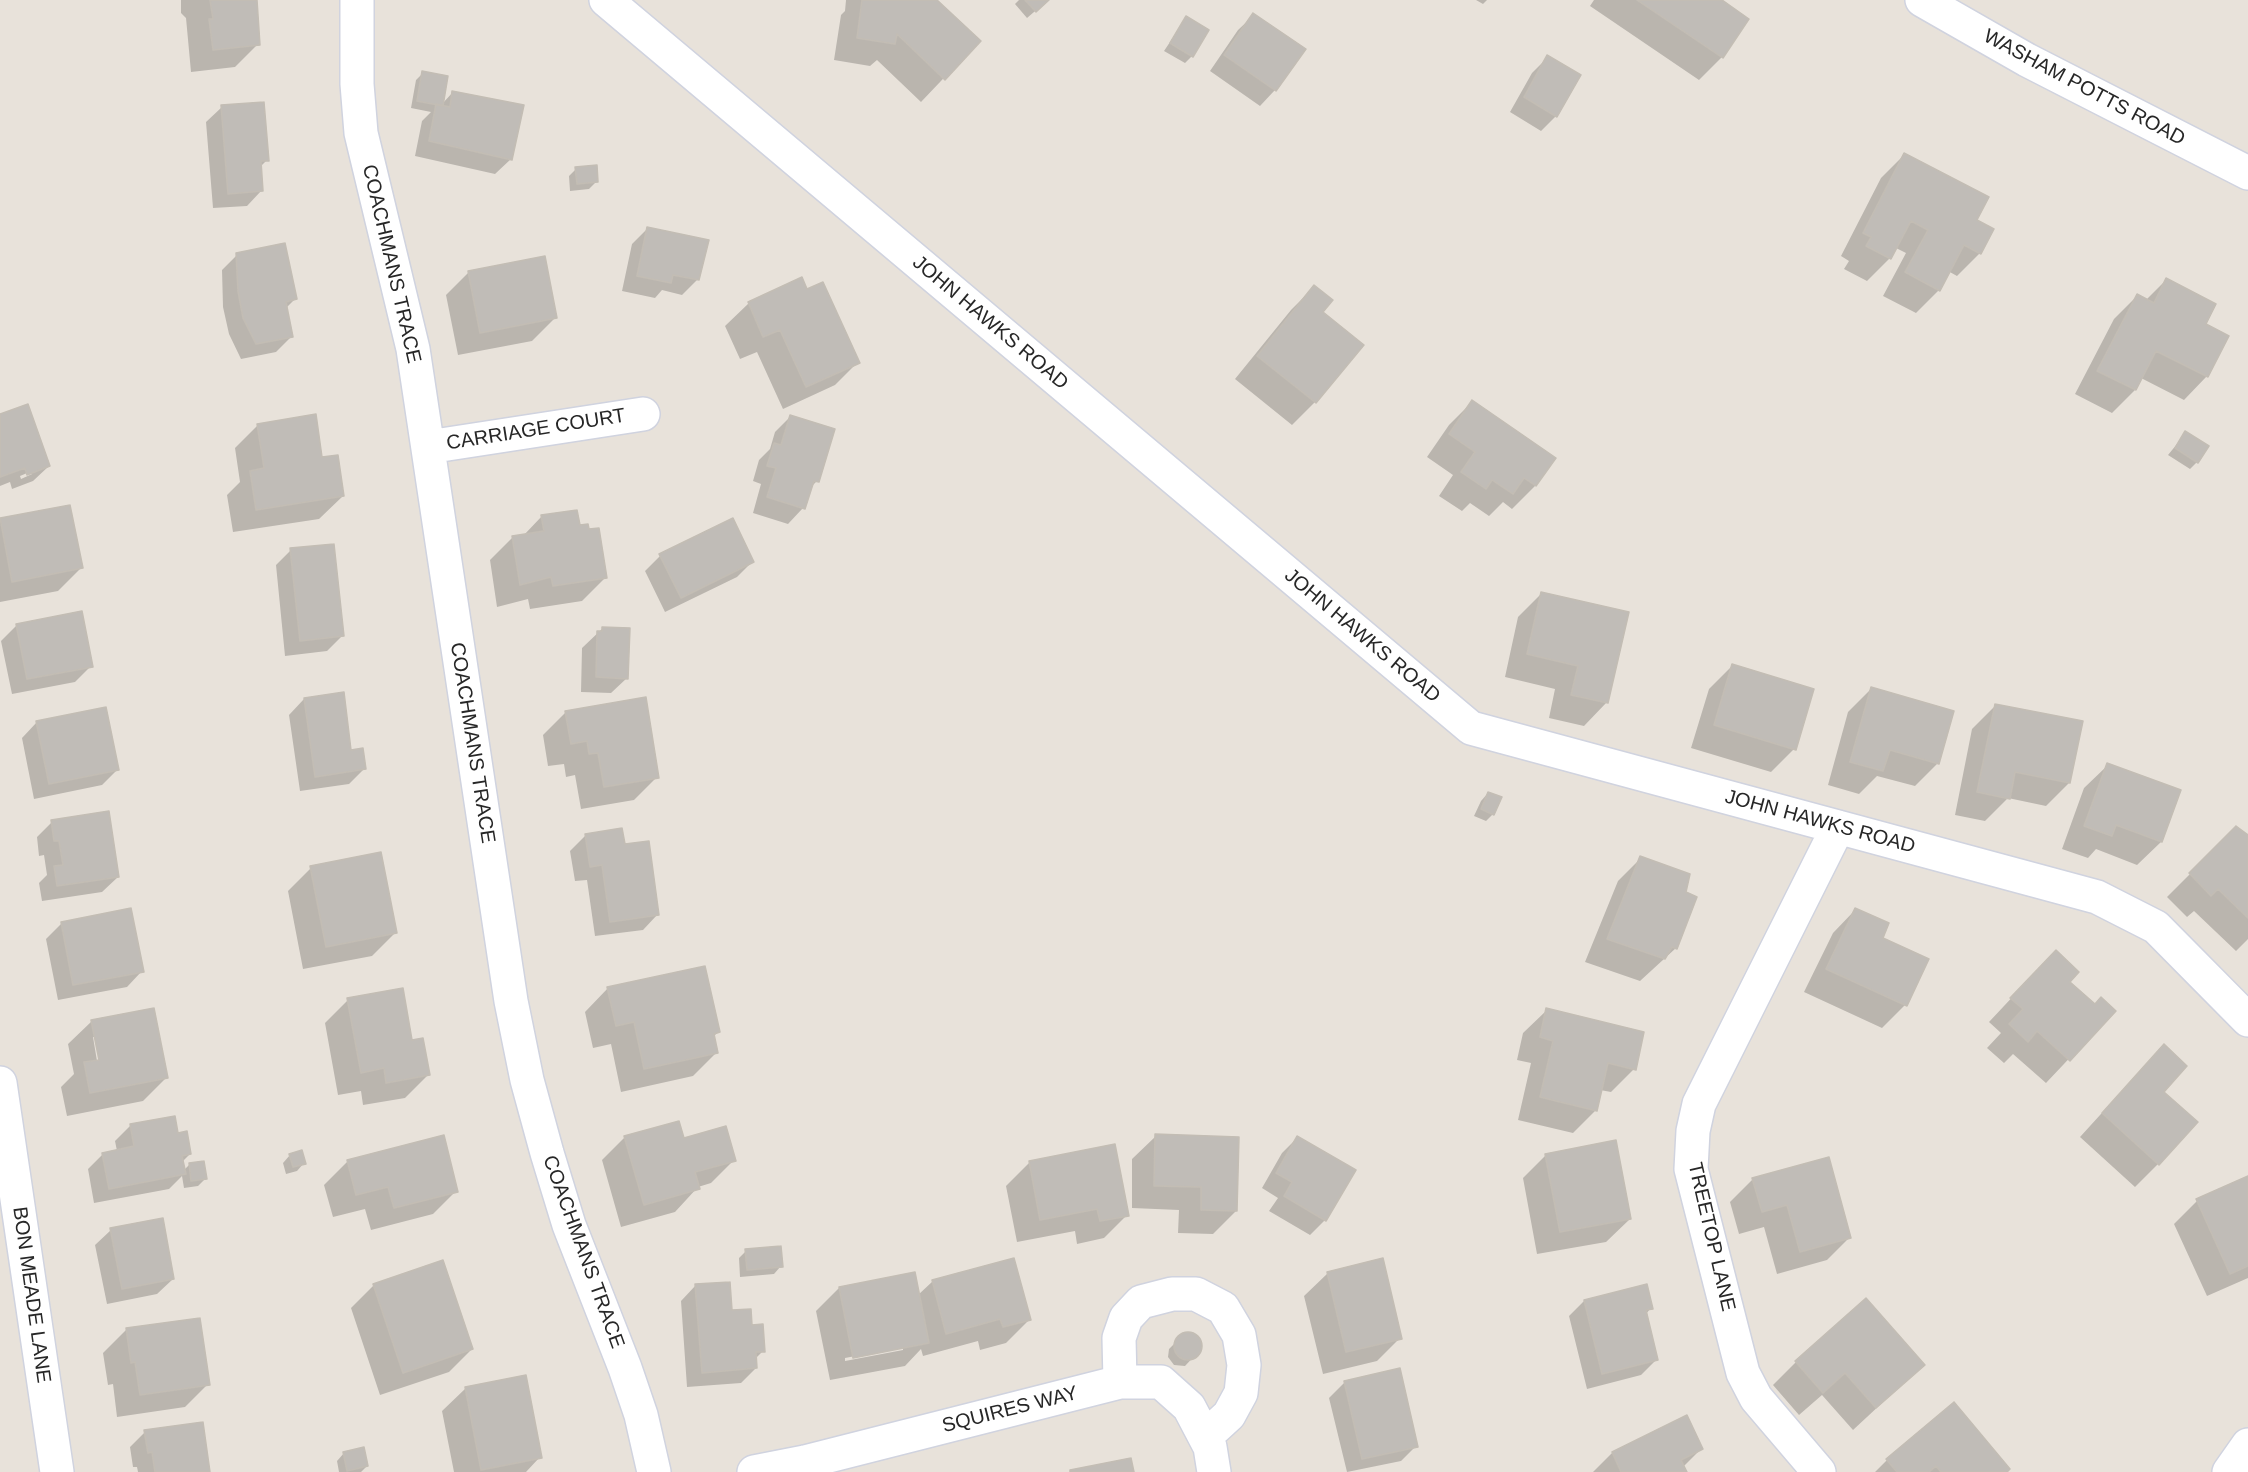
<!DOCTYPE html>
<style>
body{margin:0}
canvas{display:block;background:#e8e2da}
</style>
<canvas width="2248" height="1472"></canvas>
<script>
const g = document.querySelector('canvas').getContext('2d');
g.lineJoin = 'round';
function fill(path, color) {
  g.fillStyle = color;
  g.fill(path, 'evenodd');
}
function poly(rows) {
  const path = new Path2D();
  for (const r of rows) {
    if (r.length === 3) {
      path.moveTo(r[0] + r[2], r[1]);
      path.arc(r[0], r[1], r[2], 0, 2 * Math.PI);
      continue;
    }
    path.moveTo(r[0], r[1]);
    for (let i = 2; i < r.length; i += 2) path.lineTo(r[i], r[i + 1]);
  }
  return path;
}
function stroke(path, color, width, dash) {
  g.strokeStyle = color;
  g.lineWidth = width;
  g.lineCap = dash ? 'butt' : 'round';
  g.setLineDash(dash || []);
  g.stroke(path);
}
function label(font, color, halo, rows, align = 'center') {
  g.font = font + ' Helvetica,sans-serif';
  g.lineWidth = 4.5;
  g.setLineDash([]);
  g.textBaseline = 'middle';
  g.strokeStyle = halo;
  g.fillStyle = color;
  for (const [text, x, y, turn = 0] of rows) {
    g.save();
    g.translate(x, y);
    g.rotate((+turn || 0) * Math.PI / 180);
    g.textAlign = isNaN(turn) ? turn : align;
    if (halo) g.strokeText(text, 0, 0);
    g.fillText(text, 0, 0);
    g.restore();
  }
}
fill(poly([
 [181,0,254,0,258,44,235,67,191,72,186,18,181,13],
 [846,0,935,0,979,41,921,102,877,60,870,66,834,60,841,15,845,11],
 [1019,0,1048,0,1027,18,1015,4],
 [1476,0,1487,0,1483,4],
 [1594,0,1719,0,1722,57,1699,80,1590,6],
 [1254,15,1275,90,1260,106,1210,71,1238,30],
 [1186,18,1192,56,1185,63,1164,51],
 [1548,57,1556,116,1541,131,1510,112,1532,73],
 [423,73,442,104,453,92,511,159,495,174,415,156,422,121,431,112,411,108,416,80],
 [222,107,267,160,260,167,262,190,247,206,213,208,206,122],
 [1904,155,1975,221,1980,253,1957,276,1948,271,1939,290,1916,313,1883,296,1906,253,1896,248,1890,258,1867,281,1844,269,1849,261,1841,256,1881,178],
 [576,169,597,181,589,189,570,191,569,176],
 [647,229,698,279,682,295,662,290,655,298,622,291,632,244],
 [237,255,295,299,286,308,292,336,276,352,241,359,229,334,223,307,222,270],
 [469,272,555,318,532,341,458,355,446,295],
 [801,279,858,362,835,385,783,409,757,352,740,359,725,326,749,303],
 [2166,280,2204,325,2227,337,2207,376,2184,400,2141,378,2135,390,2112,413,2075,394,2114,319,2137,296,2146,300],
 [1314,287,1321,312,1361,345,1315,402,1292,425,1235,379,1291,310],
 [1472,402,1554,459,1535,486,1512,509,1503,502,1489,516,1470,503,1462,511,1439,496,1453,475,1427,457,1449,425],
 [0,416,49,466,33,481,12,489,10,482,0,486],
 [32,471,32,474,21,479,20,476],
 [791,416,817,481,809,489,803,508,788,524,753,513,761,484,753,481,759,460,770,449,775,432],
 [258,425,321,459,343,496,319,519,233,532,227,495,240,482,235,448],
 [2186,433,2197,462,2190,469,2168,455],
 [69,506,81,568,58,591,0,602,0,520],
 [542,516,579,526,605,578,582,601,530,609,528,599,497,607,490,560,513,537,523,536],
 [291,550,342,636,327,651,285,656,276,565],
 [660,556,753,561,737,577,665,612,645,571],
 [1541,594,1607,702,1584,726,1549,718,1555,689,1505,677,1518,617],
 [17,625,91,666,75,682,12,694,1,641],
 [603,628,627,678,611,693,581,692,582,648],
 [1732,666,1794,749,1771,772,1691,748,1709,689],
 [1871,689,1938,763,1915,786,1877,776,1859,794,1828,785,1848,712],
 [304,699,364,769,349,784,300,791,289,715],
 [1995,706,2069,783,2046,806,2008,798,1985,821,1955,815,1972,729],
 [566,712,657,777,634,800,581,809,575,775,566,777,564,764,548,766,543,735],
 [37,722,117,770,102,785,34,799,22,738],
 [2108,765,2179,791,2161,842,2137,865,2096,849,2088,858,2062,849,2084,788],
 [1488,793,1493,814,1486,821,1474,816,1481,801],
 [52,822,118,877,102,892,42,901,39,883,47,875,44,855,39,856,37,837],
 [2236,828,2248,837,2248,939,2236,951,2194,911,2187,917,2167,897],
 [586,835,623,846,658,914,643,930,595,936,587,880,575,881,570,851],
 [1641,858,1676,948,1640,981,1585,962,1618,881],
 [311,868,395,933,372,956,303,969,288,891],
 [1856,909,1881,938,1905,1005,1882,1028,1804,992,1833,933],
 [62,923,142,971,127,987,58,1000,46,939],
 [2033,975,2068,982,2095,1006,2114,1011,2046,1083,2013,1054,2004,1063,1987,1048,2001,1033,1989,1022],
 [608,988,718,1032,713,1037,716,1053,693,1076,621,1092,611,1044,593,1048,585,1012],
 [348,1000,411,1041,428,1075,405,1098,363,1105,361,1091,338,1095,325,1023],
 [1547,1010,1634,1069,1611,1092,1600,1090,1596,1110,1573,1133,1518,1120,1531,1063,1517,1060,1523,1033],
 [92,1021,166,1078,143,1101,67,1116,61,1087,74,1074,68,1044],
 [93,1037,96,1037,101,1067,98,1067],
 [2141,1070,2162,1092,2158,1164,2135,1187,2080,1137],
 [131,1125,177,1135,190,1154,182,1162,183,1171,189,1165,205,1179,198,1186,184,1188,182,1176,169,1189,94,1203,88,1169,103,1154,117,1151,115,1141],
 [1156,1136,1236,1211,1213,1234,1178,1233,1179,1210,1132,1208,1132,1159],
 [443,1137,456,1191,433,1214,371,1230,365,1209,333,1217,324,1185,347,1162],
 [625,1137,683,1140,734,1160,711,1183,698,1187,675,1212,621,1227,602,1160],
 [1297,1138,1325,1220,1310,1235,1269,1211,1278,1198,1262,1188,1282,1153],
 [290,1155,304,1163,297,1171,286,1174,283,1163],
 [1546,1155,1630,1219,1606,1242,1537,1254,1523,1178],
 [1029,1163,1127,1215,1104,1238,1077,1244,1075,1231,1017,1242,1006,1186],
 [2248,1178,2248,1278,2207,1296,2174,1224,2197,1201],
 [1753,1179,1850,1237,1827,1260,1777,1274,1764,1227,1739,1234,1730,1202],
 [111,1230,173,1279,157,1294,107,1304,95,1245],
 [746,1251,781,1266,774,1274,740,1277,739,1258],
 [1328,1273,1400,1338,1377,1361,1323,1374,1304,1296],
 [933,1281,1029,1320,1006,1343,980,1350,978,1341,923,1356,921,1349,905,1366,830,1380,816,1311,839,1288,918,1295],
 [903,1347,903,1350,845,1361,845,1358],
 [374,1285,472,1349,449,1372,380,1395,351,1308],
 [696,1285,751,1327,763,1351,755,1359,756,1368,741,1383,687,1387,681,1301],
 [1584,1301,1651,1308,1645,1315,1656,1360,1641,1375,1587,1389,1569,1316],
 [126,1330,208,1384,185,1407,117,1417,113,1384,108,1385,103,1353],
 [1184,1334,1194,1335,1200,1341,1200,1350,1185,1366,1174,1365,1168,1357,1169,1349],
 [1796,1362,1923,1365,1853,1430,1822,1395,1799,1415,1773,1385],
 [1345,1382,1416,1446,1401,1461,1347,1472,1329,1398],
 [466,1388,540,1457,526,1472,454,1472,442,1411],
 [1686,1417,1701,1449,1683,1467,1685,1472,1593,1472,1612,1453],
 [145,1432,209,1472,138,1472,137,1467,133,1467,130,1447],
 [344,1453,367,1466,361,1472,339,1472,337,1461],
 [1887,1460,2005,1472,1875,1472]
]), '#0003');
const building = poly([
 [210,0,257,0,260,45,213,50,209,19,213,19,210,0],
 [862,0,937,0,981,41,945,80,897,34,895,44,857,38,862,0],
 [1025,0,1049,0,1036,12,1025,0],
 [1637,0,1722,0,1749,19,1723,58,1637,0],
 [1253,13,1306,49,1276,91,1224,55,1253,13],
 [1186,16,1209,30,1193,57,1170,43,1186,16],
 [1547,55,1581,75,1557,117,1524,97,1547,55],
 [422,71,448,76,443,106,417,101,422,71],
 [452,91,524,105,512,160,429,141,436,104,450,107,452,91],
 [264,102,269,161,261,161,263,191,228,194,221,105,264,102],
 [1904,153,1989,197,1977,220,1994,229,1981,254,1964,245,1940,291,1905,272,1928,230,1911,221,1891,259,1866,246,1871,237,1863,233,1904,153],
 [597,165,598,182,577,184,575,167,597,165],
 [647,227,709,240,699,280,673,275,671,283,637,276,647,227],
 [285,243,297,299,286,302,293,337,256,344,243,318,238,291,236,253,285,243],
 [545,256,557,318,480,333,468,271,545,256],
 [802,277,807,289,823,282,860,363,806,387,780,330,763,337,748,302,802,277],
 [2166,278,2216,304,2206,324,2229,336,2208,377,2156,351,2136,390,2097,371,2137,294,2154,303,2166,278],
 [1314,285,1333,300,1323,312,1364,345,1316,403,1257,356,1314,285],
 [1472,400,1556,458,1536,486,1524,478,1513,494,1492,480,1486,489,1461,472,1475,452,1449,434,1472,400],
 [28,404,50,466,27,475,25,468,0,477,0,414,28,404],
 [316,414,322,457,338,455,344,496,256,510,250,471,264,468,257,424,316,414],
 [790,415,835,429,819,482,814,481,805,509,767,497,776,468,767,466,774,443,781,445,790,415],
 [2185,431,2209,446,2198,463,2175,448,2185,431],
 [70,505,83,568,12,582,0,518,70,505],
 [577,510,580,525,588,524,589,529,599,528,607,578,553,586,551,577,520,585,512,536,544,531,541,515,577,510],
 [733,518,754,562,681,598,659,554,733,518],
 [334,544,344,636,300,641,290,548,334,544],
 [1541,592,1629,612,1608,703,1571,695,1578,666,1527,654,1541,592],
 [82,611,93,667,27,679,16,624,82,611],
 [602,627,630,628,628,679,596,677,597,631,602,631,602,627],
 [1732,664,1814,689,1796,750,1714,725,1732,664],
 [1871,687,1954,711,1939,764,1890,750,1883,771,1850,762,1871,687],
 [344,692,351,750,363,748,366,769,315,777,304,698,344,692],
 [646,697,659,778,604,787,598,753,589,754,587,741,571,744,565,711,646,697],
 [1995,704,2083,721,2070,783,2015,772,2010,799,1977,792,1995,704],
 [106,707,119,770,49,784,36,721,106,707],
 [2107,763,2181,790,2162,842,2116,825,2112,836,2084,826,2107,763],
 [1488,792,1502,797,1494,815,1481,809,1488,792],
 [109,811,119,877,57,886,54,866,63,865,59,841,54,841,51,820,109,811],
 [2236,826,2248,835,2248,918,2218,889,2211,896,2189,873,2236,826],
 [622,828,625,844,649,841,659,915,610,922,602,865,590,867,585,834,622,828],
 [381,852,397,933,326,947,310,866,381,852],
 [1640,856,1690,874,1686,892,1697,897,1677,949,1672,947,1665,959,1607,939,1640,856],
 [131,908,144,972,73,985,61,922,131,908],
 [1855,908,1889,923,1883,938,1929,959,1907,1006,1826,969,1855,908],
 [2056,950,2079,972,2070,982,2095,1004,2101,997,2116,1011,2070,1061,2037,1031,2028,1042,2009,1024,2023,1009,2010,998,2056,950],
 [705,966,720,1032,714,1034,718,1053,644,1069,634,1022,616,1026,607,987,705,966],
 [403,988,412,1040,423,1038,430,1075,386,1083,384,1068,361,1073,347,998,403,988],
 [154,1008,168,1078,90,1093,84,1062,99,1060,91,1020,154,1008],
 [1546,1008,1644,1032,1636,1070,1608,1063,1597,1111,1540,1097,1553,1041,1540,1037,1546,1008],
 [2164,1044,2187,1066,2164,1092,2198,1122,2159,1165,2102,1113,2164,1044],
 [175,1116,178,1133,187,1131,191,1154,182,1156,186,1174,109,1189,102,1153,134,1146,130,1124,175,1116],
 [679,1121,684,1138,726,1126,736,1161,695,1172,700,1189,644,1205,624,1136,679,1121],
 [1155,1134,1239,1137,1237,1211,1201,1210,1201,1187,1154,1186,1155,1134],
 [444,1135,458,1192,394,1208,388,1187,356,1195,347,1160,444,1135],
 [1297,1136,1356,1170,1326,1221,1284,1196,1292,1182,1276,1173,1297,1136],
 [1616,1140,1631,1219,1560,1232,1545,1154,1616,1140],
 [1115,1144,1129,1216,1100,1221,1097,1209,1040,1220,1029,1161,1115,1144],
 [302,1150,306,1164,293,1167,289,1154,302,1150],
 [1829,1157,1851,1238,1800,1252,1787,1205,1762,1212,1752,1178,1829,1157],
 [204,1161,207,1179,191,1181,189,1163,204,1161],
 [2248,1176,2248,1266,2230,1274,2196,1199,2248,1176],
 [163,1218,174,1279,122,1289,110,1228,163,1218],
 [781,1246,783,1267,747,1270,745,1249,781,1246],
 [1014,1258,1031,1320,1003,1327,1000,1319,946,1334,932,1280,1014,1258],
 [1383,1258,1402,1339,1346,1352,1327,1272,1383,1258],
 [443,1260,473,1349,403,1373,373,1284,443,1260],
 [915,1272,929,1343,853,1358,839,1287,915,1272],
 [730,1282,732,1310,751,1309,752,1325,763,1324,765,1352,756,1352,757,1368,702,1373,695,1284,730,1282],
 [1647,1284,1653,1309,1646,1310,1658,1360,1602,1374,1584,1300,1647,1284],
 [1866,1298,1925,1365,1876,1408,1845,1373,1823,1393,1795,1361,1866,1298],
 [200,1318,210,1385,140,1395,135,1362,131,1363,126,1328,200,1318],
 [1188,1346,14],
 [1400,1368,1418,1447,1362,1459,1344,1381,1400,1368],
 [526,1375,542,1458,481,1470,465,1387,526,1375],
 [1954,1402,2010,1469,2007,1472,1941,1472,1936,1466,1929,1472,1897,1472,1886,1459,1954,1402],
 [1687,1415,1703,1449,1681,1460,1687,1472,1621,1472,1612,1452,1687,1415],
 [203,1422,210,1472,155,1472,152,1452,148,1453,144,1430,203,1422],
 [364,1447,368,1466,347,1471,343,1452,364,1447],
 [1131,1458,1134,1472,1070,1472,1070,1470,1131,1458]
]);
fill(building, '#c0bcb7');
stroke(building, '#c3bdb4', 1.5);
const minor = poly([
 [357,0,357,84,361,133,413,349,511,1001,527,1080,547,1153,569,1225,625,1368,641,1415,654,1472],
 [606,0,1471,728,2097,897,2156,927,2248,1020],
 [428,447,643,414],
 [0,1083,57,1472],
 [1120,1382,1119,1338,1126,1318,1141,1302,1172,1294,1196,1294,1223,1308,1239,1335,1244,1365,1241,1393,1229,1415,1205,1437],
 [754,1472,805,1462,1120,1382,1161,1382,1189,1407,1210,1447,1214,1472],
 [1819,1472,1756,1398,1743,1373,1691,1169,1693,1131,1699,1104,1838,827],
 [2229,1472,2248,1445]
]);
const tertiary = poly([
 [1922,0,2027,60,2248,173]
]);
stroke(minor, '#d0d3df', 36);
stroke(tertiary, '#d0d3df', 36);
stroke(minor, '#fff', 33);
stroke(tertiary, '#fff', 33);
label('20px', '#272727', '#fff', [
 ["WASHAM POTTS ROAD",2084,88,28],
 ["COACHMANS TRACE",391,264,77],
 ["JOHN HAWKS ROAD",990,323,40],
 ["CARRIAGE COURT",536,430,-9],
 ["JOHN HAWKS ROAD",1362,636,40],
 ["COACHMANS TRACE",472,743,81],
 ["JOHN HAWKS ROAD",1820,822,15],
 ["TREETOP LANE",1711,1237,77],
 ["COACHMANS TRACE",583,1252,70],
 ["BON MEADE LANE",31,1295,82],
 ["SQUIRES WAY",1010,1410,-14]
]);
</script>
